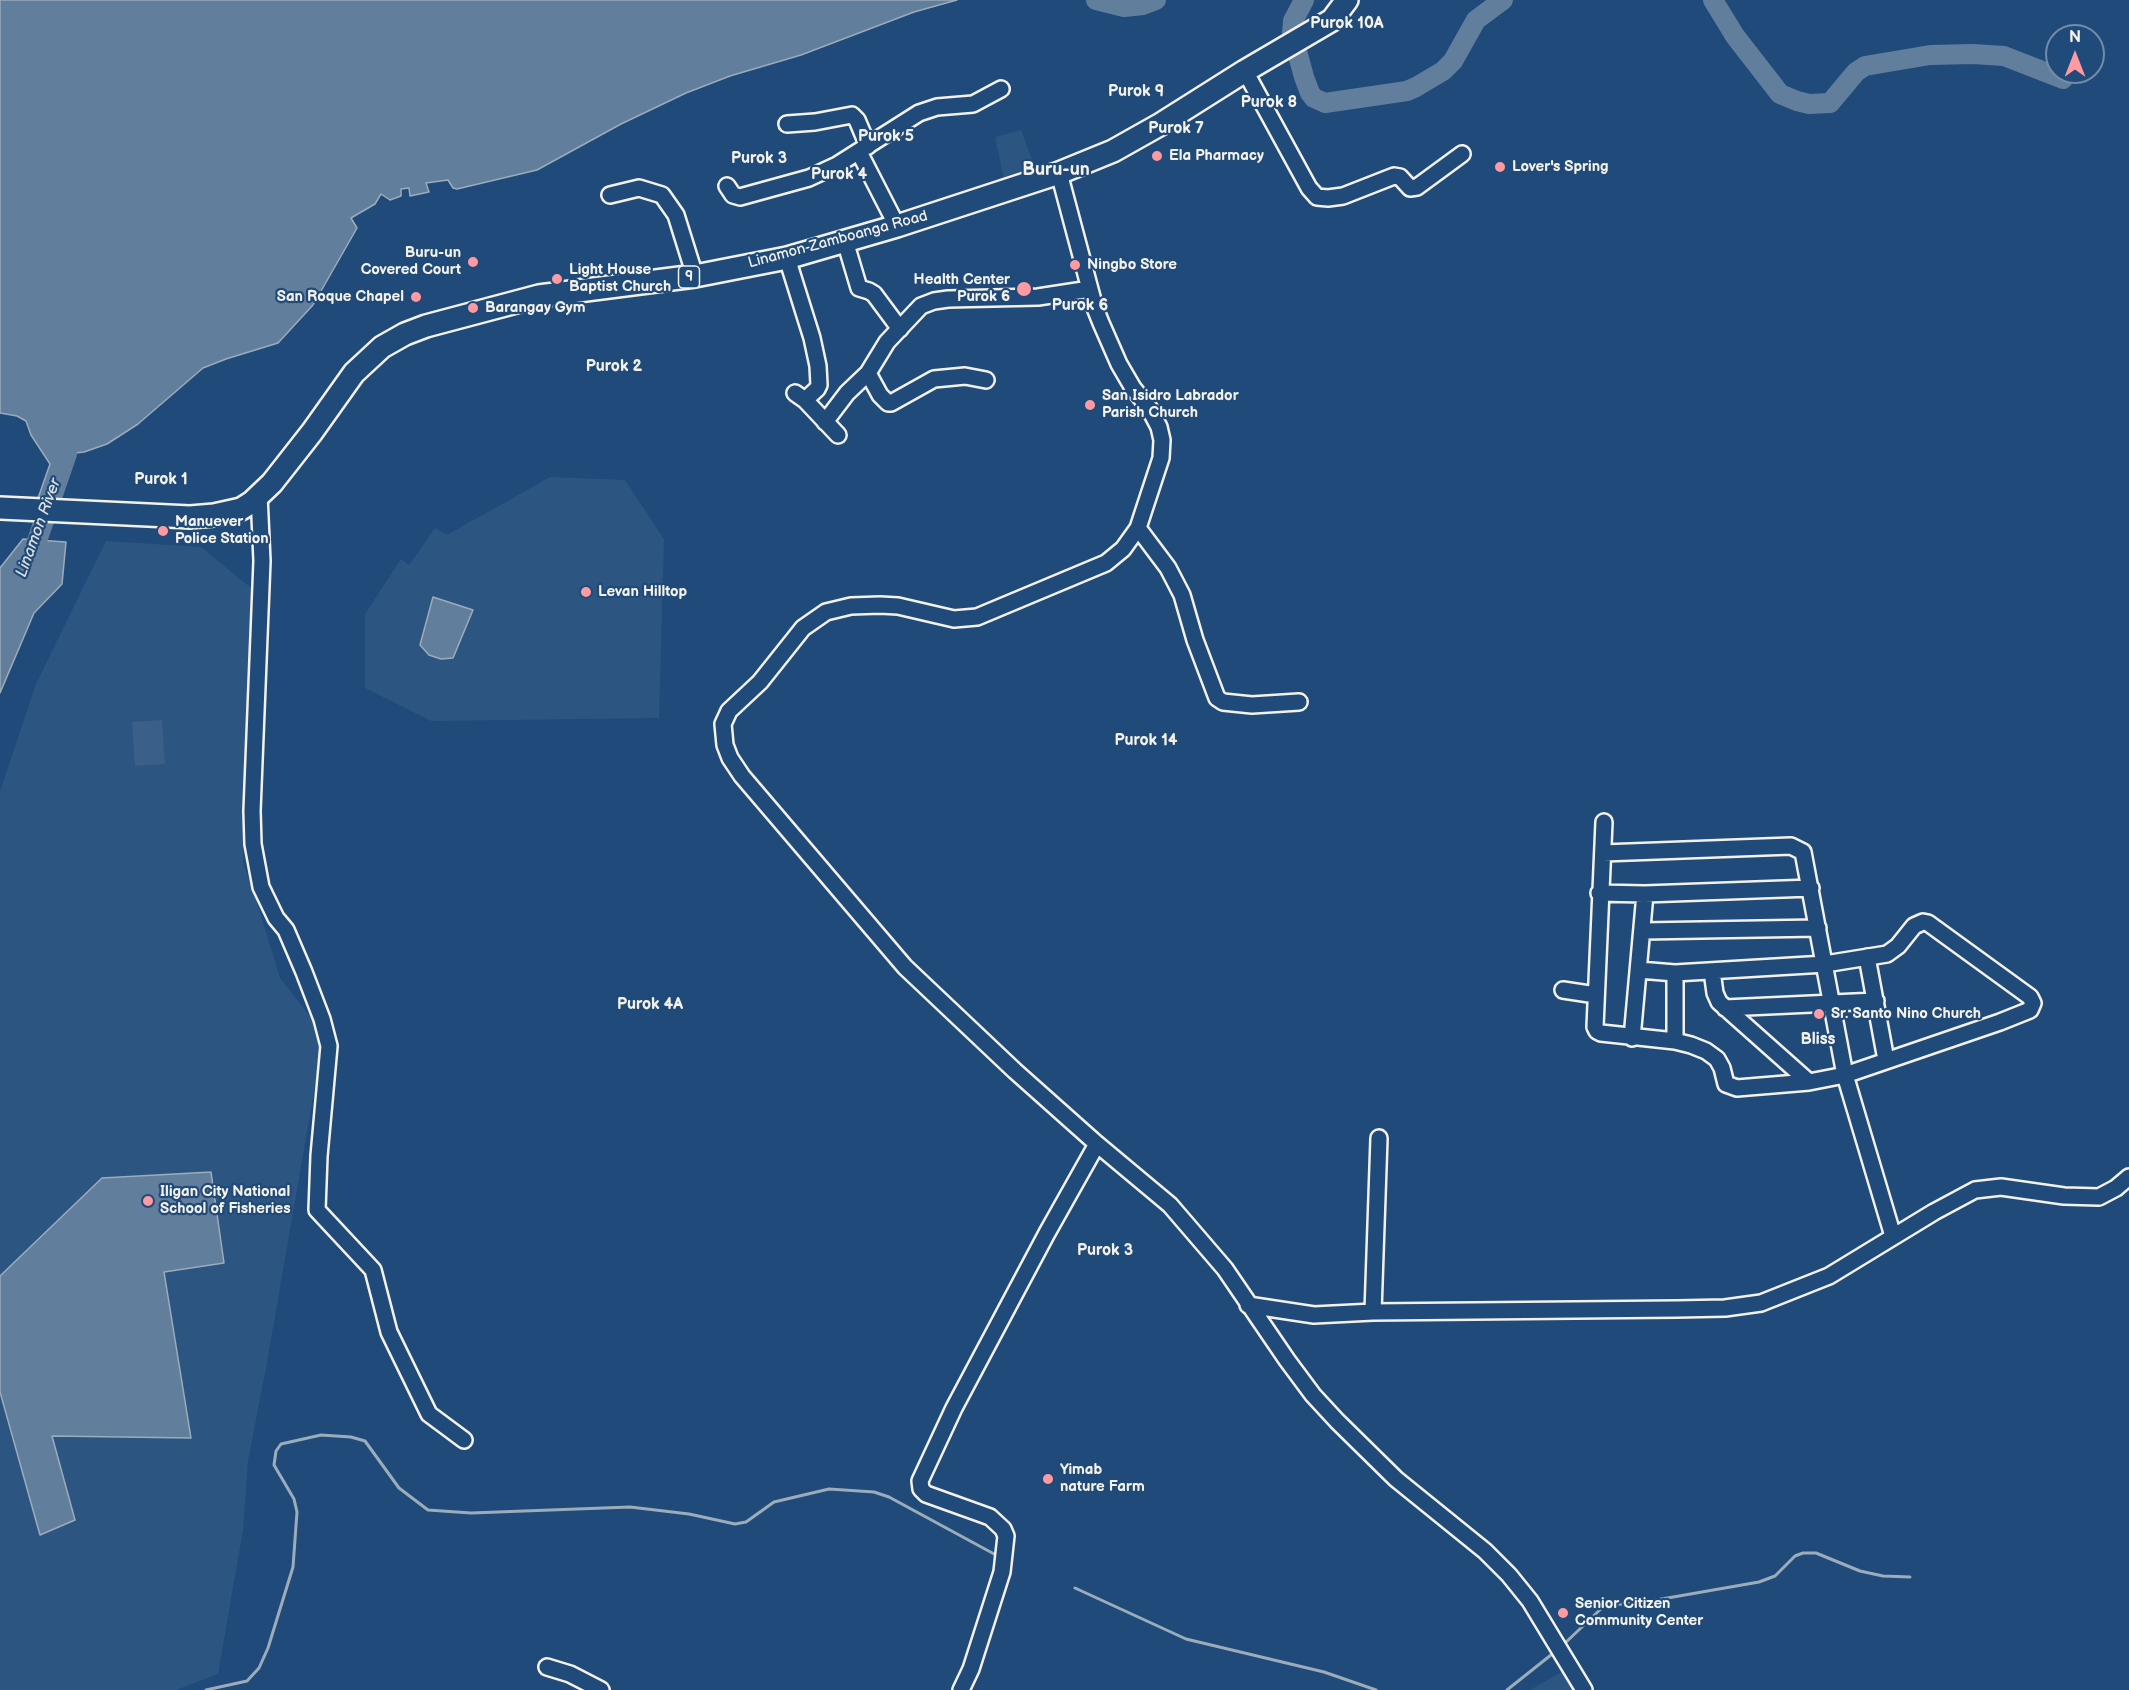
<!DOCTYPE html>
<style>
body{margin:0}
#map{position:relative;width:2129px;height:1690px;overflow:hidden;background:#1f4a7a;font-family:"Balsamiq Sans",sans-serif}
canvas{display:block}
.north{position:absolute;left:2045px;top:24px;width:60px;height:60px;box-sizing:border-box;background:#1f4a7a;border:2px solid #748da6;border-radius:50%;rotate:0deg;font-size:16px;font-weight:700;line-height:24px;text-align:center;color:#f4f1e8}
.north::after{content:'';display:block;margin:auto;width:21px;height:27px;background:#ff9aa2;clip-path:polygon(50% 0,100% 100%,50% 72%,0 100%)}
</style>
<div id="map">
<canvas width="2129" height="1690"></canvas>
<div class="north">N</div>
</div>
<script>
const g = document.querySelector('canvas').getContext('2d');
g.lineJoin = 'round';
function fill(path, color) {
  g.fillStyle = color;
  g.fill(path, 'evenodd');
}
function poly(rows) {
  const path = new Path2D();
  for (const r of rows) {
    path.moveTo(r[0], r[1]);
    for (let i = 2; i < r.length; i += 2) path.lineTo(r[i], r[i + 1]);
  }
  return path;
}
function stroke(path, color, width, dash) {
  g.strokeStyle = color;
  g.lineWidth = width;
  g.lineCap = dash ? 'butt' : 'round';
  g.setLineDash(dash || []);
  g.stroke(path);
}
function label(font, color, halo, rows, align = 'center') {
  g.font = font + ' "Balsamiq Sans",sans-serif';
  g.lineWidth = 4.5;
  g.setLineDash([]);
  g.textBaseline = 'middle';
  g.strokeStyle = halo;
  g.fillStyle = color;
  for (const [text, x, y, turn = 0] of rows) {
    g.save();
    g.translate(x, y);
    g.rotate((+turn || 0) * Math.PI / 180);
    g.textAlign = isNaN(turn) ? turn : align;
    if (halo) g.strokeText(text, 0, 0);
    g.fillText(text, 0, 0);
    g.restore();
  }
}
fill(poly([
 [1021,130,1035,168,1004,179,995,137],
 [550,477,625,480,664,539,659,718,431,721,365,688,365,614,401,559,409,565,435,528,447,535],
 [106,541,201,547,256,592,243,863,255,896,280,978,324,1034,266,1368,248,1461,243,1530,218,1674,176,1690,0,1690,0,791,36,684],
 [1565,1670,1577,1690,1530,1690]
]), '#2d5581');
fill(poly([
 [162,720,165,764,135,766,132,722]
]), '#3a5f88');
const water = poly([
 [0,0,957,0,914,12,801,55,730,76,686,93,621,124,537,170,457,189,453,188,448,180,426,183,429,192,410,196,409,188,401,189,401,196,390,200,381,194,375,204,351,218,357,228,313,305,278,343,226,359,203,368,138,424,107,444,84,452,67,454,58,452,70,460,57,505,36,504,50,464,31,435,26,421,17,416,0,413,0,0],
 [23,539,66,542,62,584,34,613,0,693,0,568,23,539],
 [433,597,473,610,453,658,441,659,429,655,420,645,433,597],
 [211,1172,224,1263,164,1272,191,1438,52,1436,75,1520,40,1535,0,1392,0,1276,102,1178,211,1172]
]);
fill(water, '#627e9d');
stroke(water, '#9cacbb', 1.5);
stroke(poly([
 [1075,1588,1186,1639,1324,1672,1376,1690],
 [1563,1645,1605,1605,1639,1603,1759,1582,1775,1576,1795,1556,1803,1553,1816,1553,1860,1571,1883,1576,1910,1577],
 [206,1690,247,1681,259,1668,268,1648,293,1567,297,1512,294,1499,274,1465,276,1451,281,1444,321,1435,351,1437,365,1441,399,1488,428,1510,471,1513,630,1507,689,1514,735,1524,746,1522,774,1502,829,1489,874,1492,889,1497,996,1555],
 [1507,1690,1556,1651]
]), '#9cacbb', 3);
stroke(poly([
 [1096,0,1124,7,1143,5,1156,0],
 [1304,0,1293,21,1292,33,1304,77,1310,93,1314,98,1325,103,1407,91,1416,87,1443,71,1453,61,1476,20,1503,0],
 [1713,0,1735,36,1780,94,1797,101,1809,104,1830,103,1856,72,1865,66,1930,55,1973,54,2004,56,2063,79],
 [29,564,67,454]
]), '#627e9d', 20);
const minor = poly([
 [1245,71,1309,188,1317,197,1328,198,1343,196,1394,176,1400,177,1410,188,1417,187,1462,154],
 [787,124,815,122,852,115,857,120,868,146],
 [859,152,897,226],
 [1059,173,1095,308,1101,323,1119,364,1133,388,1149,408,1159,427,1162,440,1161,458,1138,528,1123,549,1106,563,977,617,954,619,898,606,880,605,851,606,826,612,803,628,760,682,729,711,723,724,725,745,730,758,742,776,905,967,1015,1071,1097,1144,1170,1205,1225,1269,1287,1360,1313,1395,1337,1421,1396,1479,1485,1551,1509,1575,1530,1601,1584,1690],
 [727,186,733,195,740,197,809,178,837,165,919,113,937,107,973,104,1001,89],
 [610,195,639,188,662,195,676,215,695,276],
 [845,241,859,288,869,291,874,294,900,329],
 [787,258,812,338,818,366,819,385,817,389,805,400,795,393],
 [868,373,880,395,888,403,891,403,934,379,965,376,986,380],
 [805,400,838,435],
 [825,422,847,393,868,373,887,342,921,306,934,301,948,299,1038,297,1090,289],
 [259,495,262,561,252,811,253,844,261,887,276,918,286,930,304,972,322,1019,329,1046,319,1156,317,1210,373,1270,389,1332,429,1414,464,1440],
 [1138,528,1168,568,1182,595,1195,640,1217,698,1223,702,1252,705,1299,702],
 [1604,822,1595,1027,1597,1031,1601,1033,1675,1041,1691,1045,1706,1051,1717,1059,1722,1068,1726,1084,1737,1088,1809,1082,1845,1075,2000,1022,2030,1010,2033,1003,2030,997,1928,923,1923,922,1914,926,1898,946,1887,954,1825,964,1675,973,1639,970],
 [1603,853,1791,846,1803,852,1845,1075,1893,1236],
 [1599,893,1645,894,1811,888],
 [1643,931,1818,928],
 [1867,957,1886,1060],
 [1712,971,1715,993,1719,1002,1809,1082],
 [1563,990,1596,995],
 [1725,1008,1876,1001],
 [1632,1038,1645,894],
 [1675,1041,1675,973],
 [1248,1305,1314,1315,1373,1312,1677,1309,1725,1308,1761,1303,1829,1276,1934,1212,1975,1190,2001,1187,2064,1196,2099,1197,2116,1188,2129,1177],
 [1373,1312,1379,1138],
 [547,1667,570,1674,601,1690],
 [961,1690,971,1669,1002,1572,1006,1536,1003,1529,990,1517,926,1494,921,1489,920,1481,954,1408,1047,1233,1097,1144]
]);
const highway = poly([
 [0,508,190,517,214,515,241,509,252,502,272,483,312,432,354,373,382,347,405,334,426,326,539,296,695,276,787,258,897,226,1059,173,1113,151,1161,124,1245,71,1332,20,1347,0]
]);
stroke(minor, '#f4f1e8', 20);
stroke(highway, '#f4f1e8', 26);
stroke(minor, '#1f4a7a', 15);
stroke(highway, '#1f4a7a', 21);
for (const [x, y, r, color] of [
 [1157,156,6,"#ff9aa2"],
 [1500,167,6,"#ff9aa2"],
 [473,262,6,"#ff9aa2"],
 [1075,265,6,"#ff9aa2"],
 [557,279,6,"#ff9aa2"],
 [1024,289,8,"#ff9aa2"],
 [416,297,6,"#ff9aa2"],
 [473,308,6,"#ff9aa2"],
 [1090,405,6,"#ff9aa2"],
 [163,531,6,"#ff9aa2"],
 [586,592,6,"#ff9aa2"],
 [1819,1014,6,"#ff9aa2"],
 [148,1201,6,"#ff9aa2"],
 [1048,1479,6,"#ff9aa2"],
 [1563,1613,6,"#ff9aa2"]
]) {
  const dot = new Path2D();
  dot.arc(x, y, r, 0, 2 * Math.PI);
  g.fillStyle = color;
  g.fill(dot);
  stroke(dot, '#1f4a7a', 2);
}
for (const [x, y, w] of [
 [689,277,21]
]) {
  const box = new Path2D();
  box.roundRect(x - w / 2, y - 11, w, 22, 4.5);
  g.fillStyle = '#1f4a7a';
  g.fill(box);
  stroke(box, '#f4f1e8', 1.5);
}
label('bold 14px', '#f4f1e8', null, [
 ["9",689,277]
]);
label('bold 15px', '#f4f1e8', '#1f4a7a', [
 ["Ela Pharmacy",1169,156],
 ["Lover's Spring",1512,167],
 ["Buru-un",461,253,"right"],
 ["Covered Court",461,270,"right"],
 ["Ningbo Store",1087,265],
 ["Light House",569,270],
 ["Baptist Church",569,287],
 ["Health Center",1010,280,"right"],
 ["Purok 6",1010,297,"right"],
 ["San Roque Chapel",404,297,"right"],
 ["Barangay Gym",485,308],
 ["San Isidro Labrador",1102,396],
 ["Parish Church",1102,413],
 ["Manuever",175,522],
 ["Police Station",175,539],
 ["Levan Hilltop",598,592],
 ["Sr. Santo Nino Church",1831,1014],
 ["Iligan City National",160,1192],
 ["School of Fisheries",160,1209],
 ["Yimab",1060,1470],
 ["nature Farm",1060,1487],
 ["Senior Citizen",1575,1604],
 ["Community Center",1575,1621]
], 'left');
label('15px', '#f4f1e8', '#1f4a7a', [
 ["Linamon-Zamboanga Road",838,240,-15]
]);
label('bold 16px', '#f4f1e8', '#1f4a7a', [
 ["Purok 10A",1347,24],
 ["Purok 9",1136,92],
 ["Purok 8",1269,103],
 ["Purok 7",1176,129],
 ["Purok 5",886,137],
 ["Purok 3",759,159],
 ["Purok 4",839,175],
 ["Purok 6",1080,306],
 ["Purok 2",614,367],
 ["Purok 1",161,480],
 ["Purok 14",1146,741],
 ["Purok 4A",650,1005],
 ["Bliss",1818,1040],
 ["Purok 3",1105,1251]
]);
label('italic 16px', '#dee0dd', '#1f4a7a', [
 ["Linamon River",39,528,-70]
]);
label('bold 18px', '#f4f1e8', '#1f4a7a', [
 ["Buru-un",1056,170]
]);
</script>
